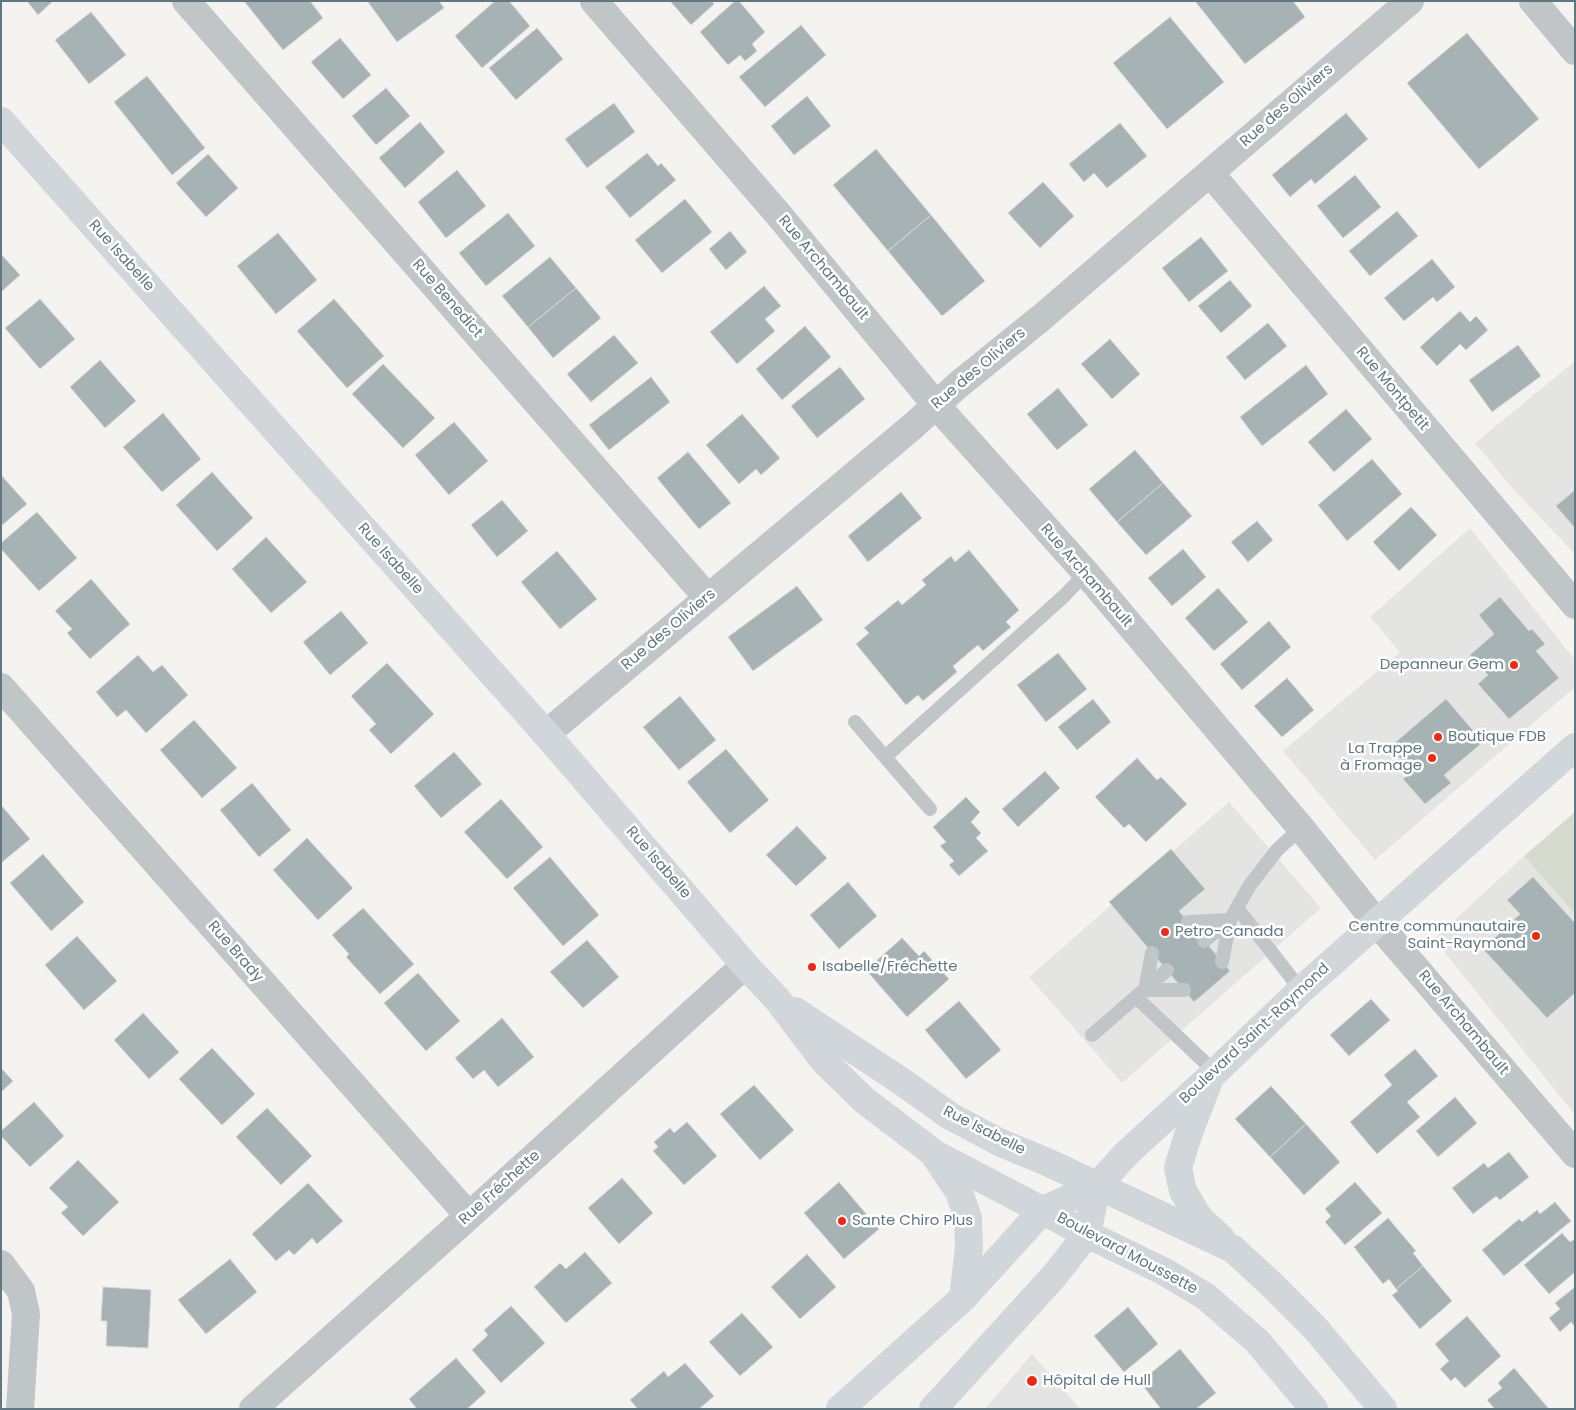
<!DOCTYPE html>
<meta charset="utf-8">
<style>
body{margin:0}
#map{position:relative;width:1576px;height:1410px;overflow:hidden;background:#f4f3ef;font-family:Poppins,sans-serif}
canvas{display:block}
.frame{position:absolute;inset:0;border:2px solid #607883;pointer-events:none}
</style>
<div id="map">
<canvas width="1576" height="1410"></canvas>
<div class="frame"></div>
</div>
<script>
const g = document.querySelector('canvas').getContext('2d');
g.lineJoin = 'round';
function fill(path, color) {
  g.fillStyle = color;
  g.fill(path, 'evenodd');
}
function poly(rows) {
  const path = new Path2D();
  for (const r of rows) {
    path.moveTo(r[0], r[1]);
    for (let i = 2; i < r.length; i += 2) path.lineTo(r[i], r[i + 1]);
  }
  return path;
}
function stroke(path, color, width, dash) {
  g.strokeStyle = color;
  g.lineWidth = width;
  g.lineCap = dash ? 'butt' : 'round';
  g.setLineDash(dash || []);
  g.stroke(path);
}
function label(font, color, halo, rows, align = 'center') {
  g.font = font + ' Poppins,sans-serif';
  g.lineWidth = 5;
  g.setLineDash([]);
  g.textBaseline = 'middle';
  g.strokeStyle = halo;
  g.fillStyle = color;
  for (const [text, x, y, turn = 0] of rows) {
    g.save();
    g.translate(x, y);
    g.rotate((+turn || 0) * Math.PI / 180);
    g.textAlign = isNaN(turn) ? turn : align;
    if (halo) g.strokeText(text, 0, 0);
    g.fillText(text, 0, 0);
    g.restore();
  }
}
fill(poly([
 [1575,361,1575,554,1514,490,1475,443],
 [1470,528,1575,660,1575,687,1375,860,1283,751,1400,652,1370,617],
 [1229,802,1321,908,1122,1083,1029,977],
 [1524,856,1575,914,1575,1115,1434,939],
 [1032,1354,1080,1409,985,1409]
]), '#e4e5e3');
fill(poly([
 [1575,812,1575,914,1524,856]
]), '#d6dbd0');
const building = poly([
 [27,1,53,1,38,15,27,1],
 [244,1,310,1,323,18,283,50,244,1],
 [370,1,439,1,444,8,397,42,368,2,370,1],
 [495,1,509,1,530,26,482,68,455,36,495,1],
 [670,1,712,1,714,4,691,25,670,1],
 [735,1,739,1,765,32,752,44,757,51,745,61,740,55,728,65,700,32,735,1],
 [1195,1,1293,1,1305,17,1245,64,1195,1],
 [91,12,126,55,89,84,55,40,91,12],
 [1170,17,1224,82,1167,129,1113,63,1170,17],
 [801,25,826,55,765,107,739,77,801,25],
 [537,28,563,59,516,100,489,68,537,28],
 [1467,33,1539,119,1479,169,1407,83,1467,33],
 [340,38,371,75,343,99,311,62,340,38],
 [147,76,205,148,172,175,114,102,147,76],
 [386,88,410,116,376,145,352,116,386,88],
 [807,96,831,126,794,155,771,126,807,96],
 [614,103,635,132,587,168,565,139,614,103],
 [1346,113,1368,139,1315,184,1311,179,1290,197,1272,175,1346,113],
 [420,122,445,152,405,188,379,158,420,122],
 [1120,123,1147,156,1107,188,1094,173,1084,182,1069,164,1120,123],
 [876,149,931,215,888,251,833,185,876,149],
 [647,153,658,166,661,163,676,180,630,218,605,187,647,153],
 [208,154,238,188,206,217,176,183,208,154],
 [457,170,486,206,446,238,418,202,457,170],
 [1355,175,1381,207,1343,238,1317,206,1355,175],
 [1043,182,1074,216,1040,248,1008,213,1043,182],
 [685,199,712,232,662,273,635,240,685,199],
 [1397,211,1418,236,1370,276,1349,251,1397,211],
 [508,213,535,246,486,286,459,253,508,213],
 [931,215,985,281,942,316,888,251,931,215],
 [730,231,747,252,726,270,709,249,730,231],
 [278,233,317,280,276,314,237,266,278,233],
 [1201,237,1228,271,1189,302,1162,268,1201,237],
 [1,254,20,275,1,292,1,254],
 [550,257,576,288,528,327,502,296,550,257],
 [1432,259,1455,287,1437,302,1433,297,1404,321,1384,298,1432,259],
 [1230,280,1252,306,1221,333,1198,306,1230,280],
 [764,286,781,306,765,319,775,331,737,364,710,332,764,286],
 [576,288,601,318,553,358,528,327,576,288],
 [40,299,75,339,40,369,5,328,40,299],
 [334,299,384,356,347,388,297,331,334,299],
 [1460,311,1470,322,1476,316,1488,330,1466,350,1460,344,1437,366,1420,347,1460,311],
 [1268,323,1287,346,1245,380,1226,357,1268,323],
 [805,326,831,357,782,400,756,369,805,326],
 [614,335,638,363,591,402,567,374,614,335],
 [1110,339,1140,374,1112,399,1081,364,1110,339],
 [1518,345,1541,376,1492,412,1469,380,1518,345],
 [100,360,136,401,105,428,70,387,100,360],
 [383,364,435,418,403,448,352,394,383,364],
 [1306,365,1328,394,1262,446,1240,417,1306,365],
 [840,367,865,399,817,438,791,406,840,367],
 [651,377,670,402,609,450,589,425,651,377],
 [1058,388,1088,425,1057,450,1027,414,1058,388],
 [1346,409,1372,439,1334,472,1308,442,1346,409],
 [163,413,201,459,162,492,123,447,163,413],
 [742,414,780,458,761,475,756,469,739,484,706,445,742,414],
 [454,422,488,461,449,495,415,455,454,422],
 [1135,450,1163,483,1117,522,1089,489,1135,450],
 [688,452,731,503,699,529,657,478,688,452],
 [1372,459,1402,494,1347,541,1318,505,1372,459],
 [212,472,253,518,217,551,176,505,212,472],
 [1,475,27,504,1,526,1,475],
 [1163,483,1192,516,1146,555,1117,522,1163,483],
 [1575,490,1575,528,1556,506,1575,490],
 [901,492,922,518,868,562,848,536,901,492],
 [502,500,528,531,497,557,471,525,502,500],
 [1411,507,1437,535,1399,571,1373,542,1411,507],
 [37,512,77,558,39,591,1,549,1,543,37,512],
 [1257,521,1273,540,1248,562,1231,542,1257,521],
 [266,537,307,582,271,613,232,569,266,537],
 [1183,549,1206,577,1172,606,1148,578,1183,549],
 [969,550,1019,610,1006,622,1011,627,983,651,978,645,953,666,957,672,923,701,918,695,906,705,856,644,869,633,864,628,898,600,902,605,926,585,922,580,951,556,955,562,969,550],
 [557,551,597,599,560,629,521,582,557,551],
 [91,579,130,624,90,659,67,633,72,629,55,611,91,579],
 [797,586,823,620,753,671,728,637,797,586],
 [1218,588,1248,622,1214,651,1185,618,1218,588],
 [1500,597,1529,631,1532,629,1545,644,1536,651,1559,678,1509,719,1478,684,1488,675,1470,655,1494,634,1479,615,1500,597],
 [341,611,368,643,330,675,303,642,341,611],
 [1269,621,1291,647,1242,690,1220,664,1269,621],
 [1058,653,1087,689,1046,722,1017,685,1058,653],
 [138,655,153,672,162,665,188,695,146,733,126,710,117,717,96,692,138,655],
 [387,663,434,714,391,754,369,730,376,724,351,696,387,663],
 [1287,678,1314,710,1282,737,1254,706,1287,678],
 [680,696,716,740,679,770,643,727,680,696],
 [1093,699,1111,722,1077,750,1058,727,1093,699],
 [1446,699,1483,742,1444,775,1451,783,1425,804,1403,779,1412,772,1390,747,1446,699],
 [194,720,237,768,202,798,160,750,194,720],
 [726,749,769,800,730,833,687,782,726,749],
 [454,752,482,784,441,818,414,786,454,752],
 [1137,758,1157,780,1161,777,1187,804,1146,842,1129,824,1124,828,1095,797,1137,758],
 [1045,771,1060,788,1018,827,1002,809,1045,771],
 [252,783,291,830,259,857,220,810,252,783],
 [966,797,980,812,971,822,981,833,976,838,988,851,959,876,949,865,954,861,940,846,946,842,933,827,966,797],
 [501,799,543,847,507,879,464,832,501,799],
 [1,805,30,839,1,863,1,805],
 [797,826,827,858,796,886,766,855,797,826],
 [307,838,353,888,318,920,273,870,307,838],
 [1171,849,1205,889,1179,911,1230,971,1194,1002,1109,902,1171,849],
 [43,854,84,902,51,931,10,883,43,854],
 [550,857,599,915,563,946,513,888,550,857],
 [1533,877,1575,923,1575,993,1547,1018,1483,949,1520,914,1507,900,1533,877],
 [848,882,877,916,839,949,810,915,848,882],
 [363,908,414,964,380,994,346,957,349,954,332,935,363,908],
 [77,936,117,981,84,1010,45,965,77,936],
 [902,938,919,956,924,951,949,979,907,1017,866,970,902,938],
 [587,940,619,977,583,1008,550,972,587,940],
 [418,973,460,1021,426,1051,384,1003,418,973],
 [1371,999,1390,1020,1349,1056,1330,1035,1371,999],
 [959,1001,1001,1050,966,1079,925,1030,959,1001],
 [143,1013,179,1052,149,1079,114,1040,143,1013],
 [502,1018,534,1057,498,1087,484,1070,473,1079,455,1058,502,1018],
 [212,1048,255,1094,222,1125,179,1079,212,1048],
 [1415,1049,1438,1076,1407,1102,1420,1117,1377,1154,1350,1122,1392,1085,1384,1075,1415,1049],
 [1,1068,13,1081,1,1092,1,1068],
 [754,1085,794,1130,760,1160,720,1114,754,1085],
 [1271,1086,1306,1124,1270,1157,1235,1119,1271,1086],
 [1455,1097,1477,1123,1438,1157,1416,1131,1455,1097],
 [34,1102,64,1136,30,1167,1,1136,1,1131,34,1102],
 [267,1108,312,1156,281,1185,236,1137,267,1108],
 [687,1122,717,1156,684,1185,653,1151,658,1147,654,1142,670,1128,674,1133,687,1122],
 [1306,1124,1340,1162,1304,1195,1270,1157,1306,1124],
 [1509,1152,1529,1177,1500,1200,1496,1196,1473,1214,1452,1188,1484,1163,1488,1168,1509,1152],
 [78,1160,119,1202,83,1236,61,1213,68,1207,49,1188,78,1160],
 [622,1178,653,1213,619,1244,588,1208,622,1178],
 [839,1182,879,1229,844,1259,804,1213,839,1182],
 [1355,1182,1382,1213,1345,1245,1325,1222,1331,1216,1325,1209,1355,1182],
 [308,1183,343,1221,317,1244,312,1238,294,1255,289,1250,276,1261,252,1234,308,1183],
 [1555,1202,1571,1221,1504,1276,1482,1250,1519,1219,1522,1222,1537,1210,1540,1214,1555,1202],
 [1388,1218,1416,1251,1413,1253,1423,1266,1396,1289,1389,1279,1383,1284,1354,1247,1388,1218],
 [1562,1233,1570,1242,1575,1239,1575,1272,1549,1294,1524,1265,1562,1233],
 [585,1252,612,1283,566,1323,534,1287,560,1263,566,1269,585,1252],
 [807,1254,836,1287,800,1319,771,1287,807,1254],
 [230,1259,257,1292,206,1334,178,1300,230,1259],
 [1423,1266,1452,1301,1420,1329,1392,1295,1398,1291,1396,1289,1423,1266],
 [103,1287,151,1290,148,1348,106,1346,107,1321,101,1321,103,1287],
 [1575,1287,1575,1327,1571,1322,1560,1332,1549,1318,1560,1309,1555,1303,1575,1287],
 [511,1306,545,1343,501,1383,472,1350,488,1335,484,1330,511,1306],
 [1128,1307,1158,1344,1124,1372,1094,1336,1128,1307],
 [742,1313,773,1347,740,1376,709,1342,742,1313],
 [1467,1316,1501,1356,1465,1388,1455,1377,1451,1381,1440,1369,1449,1361,1435,1344,1467,1316],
 [1180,1349,1216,1393,1196,1409,1161,1409,1140,1382,1180,1349],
 [456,1358,486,1392,467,1409,417,1409,409,1399,456,1358],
 [685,1363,714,1396,699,1409,638,1409,630,1400,664,1371,668,1377,685,1363],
 [1514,1368,1549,1409,1495,1409,1487,1400,1502,1388,1498,1383,1514,1368]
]);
fill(building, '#a7b2b5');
stroke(building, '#d5d5d2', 1);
stroke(poly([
 [855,722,885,757],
 [930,809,885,757,1064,596,1086,573],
 [1238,909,1301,990],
 [1188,922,1230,920,1222,962],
 [1204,941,1230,920,1250,885,1277,850,1301,828],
 [1152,953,1145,990,1184,990],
 [1136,997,1215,1072],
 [1092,1035,1167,970]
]), '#c0c5c8', 14);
stroke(poly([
 [186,1,707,597],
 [594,1,778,214,936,405,1086,573,1301,828,1377,923,1575,1154],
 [1533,1,1575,51],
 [1210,173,1575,605],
 [1,687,469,1216],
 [546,734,913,426,958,385,1041,318,1410,1],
 [1,1264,21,1291,26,1314,20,1409],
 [253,1409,469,1216,745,965]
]), '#c0c5c8', 28);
stroke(poly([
 [1,121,546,734,745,965,777,999,824,1061,864,1100,935,1154,1087,1234,1165,1272,1205,1296,1257,1341,1314,1409],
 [795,1011,901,1081,950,1116,1001,1143,1047,1162,1233,1249,1271,1284,1315,1328,1383,1409],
 [1208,1083,1187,1138,1178,1168,1183,1191,1199,1218,1221,1238],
 [935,1156,959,1192,968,1218,969,1248,963,1298],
 [840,1409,963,1298,1043,1210,1097,1186,1127,1153,1210,1077,1301,990,1575,747],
 [933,1409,1055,1275,1087,1234,1097,1186]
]), '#d0d6da', 28);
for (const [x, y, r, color] of [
 [1514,665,5,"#f12912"],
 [1438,737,5,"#f12912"],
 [1432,758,5,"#f12912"],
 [1165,932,5,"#f12912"],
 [1536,936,5,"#f12912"],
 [812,967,5,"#f12912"],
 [842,1221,5,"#f12912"],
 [1032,1381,6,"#f12912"]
]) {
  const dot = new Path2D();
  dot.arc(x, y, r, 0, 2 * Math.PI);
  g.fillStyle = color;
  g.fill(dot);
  stroke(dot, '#fff', 2);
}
label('15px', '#607883', '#fff', [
 ["Rue des Oliviers",1287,106,-41],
 ["Rue Isabelle",121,256,48],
 ["Rue Archambault",823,268,50],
 ["Rue Benedict",447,299,49],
 ["Rue des Oliviers",979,369,-40],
 ["Rue Montpetit",1392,389,50],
 ["Rue Isabelle",390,559,48],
 ["Rue Archambault",1086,576,49],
 ["Rue des Oliviers",669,630,-40],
 ["Rue Isabelle",658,863,49],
 ["Rue Brady",235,952,49],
 ["Rue Archambault",1463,1023,50],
 ["Boulevard Saint-Raymond",1255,1034,-43],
 ["Rue Isabelle",984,1131,27],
 ["Rue Fréchette",500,1188,-42],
 ["Boulevard Moussette",1127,1254,28]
]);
label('15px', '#607883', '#fff', [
 ["Depanneur Gem",1504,665,"right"],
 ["Boutique FDB",1448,737],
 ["La Trappe",1422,749,"right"],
 ["à Fromage",1422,766,"right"],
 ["Centre communautaire",1526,927,"right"],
 ["Saint-Raymond",1526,944,"right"],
 ["Petro-Canada",1175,932],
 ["Isabelle/Fréchette",822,967],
 ["Sante Chiro Plus",852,1221],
 ["Hôpital de Hull",1043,1381]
], 'left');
</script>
